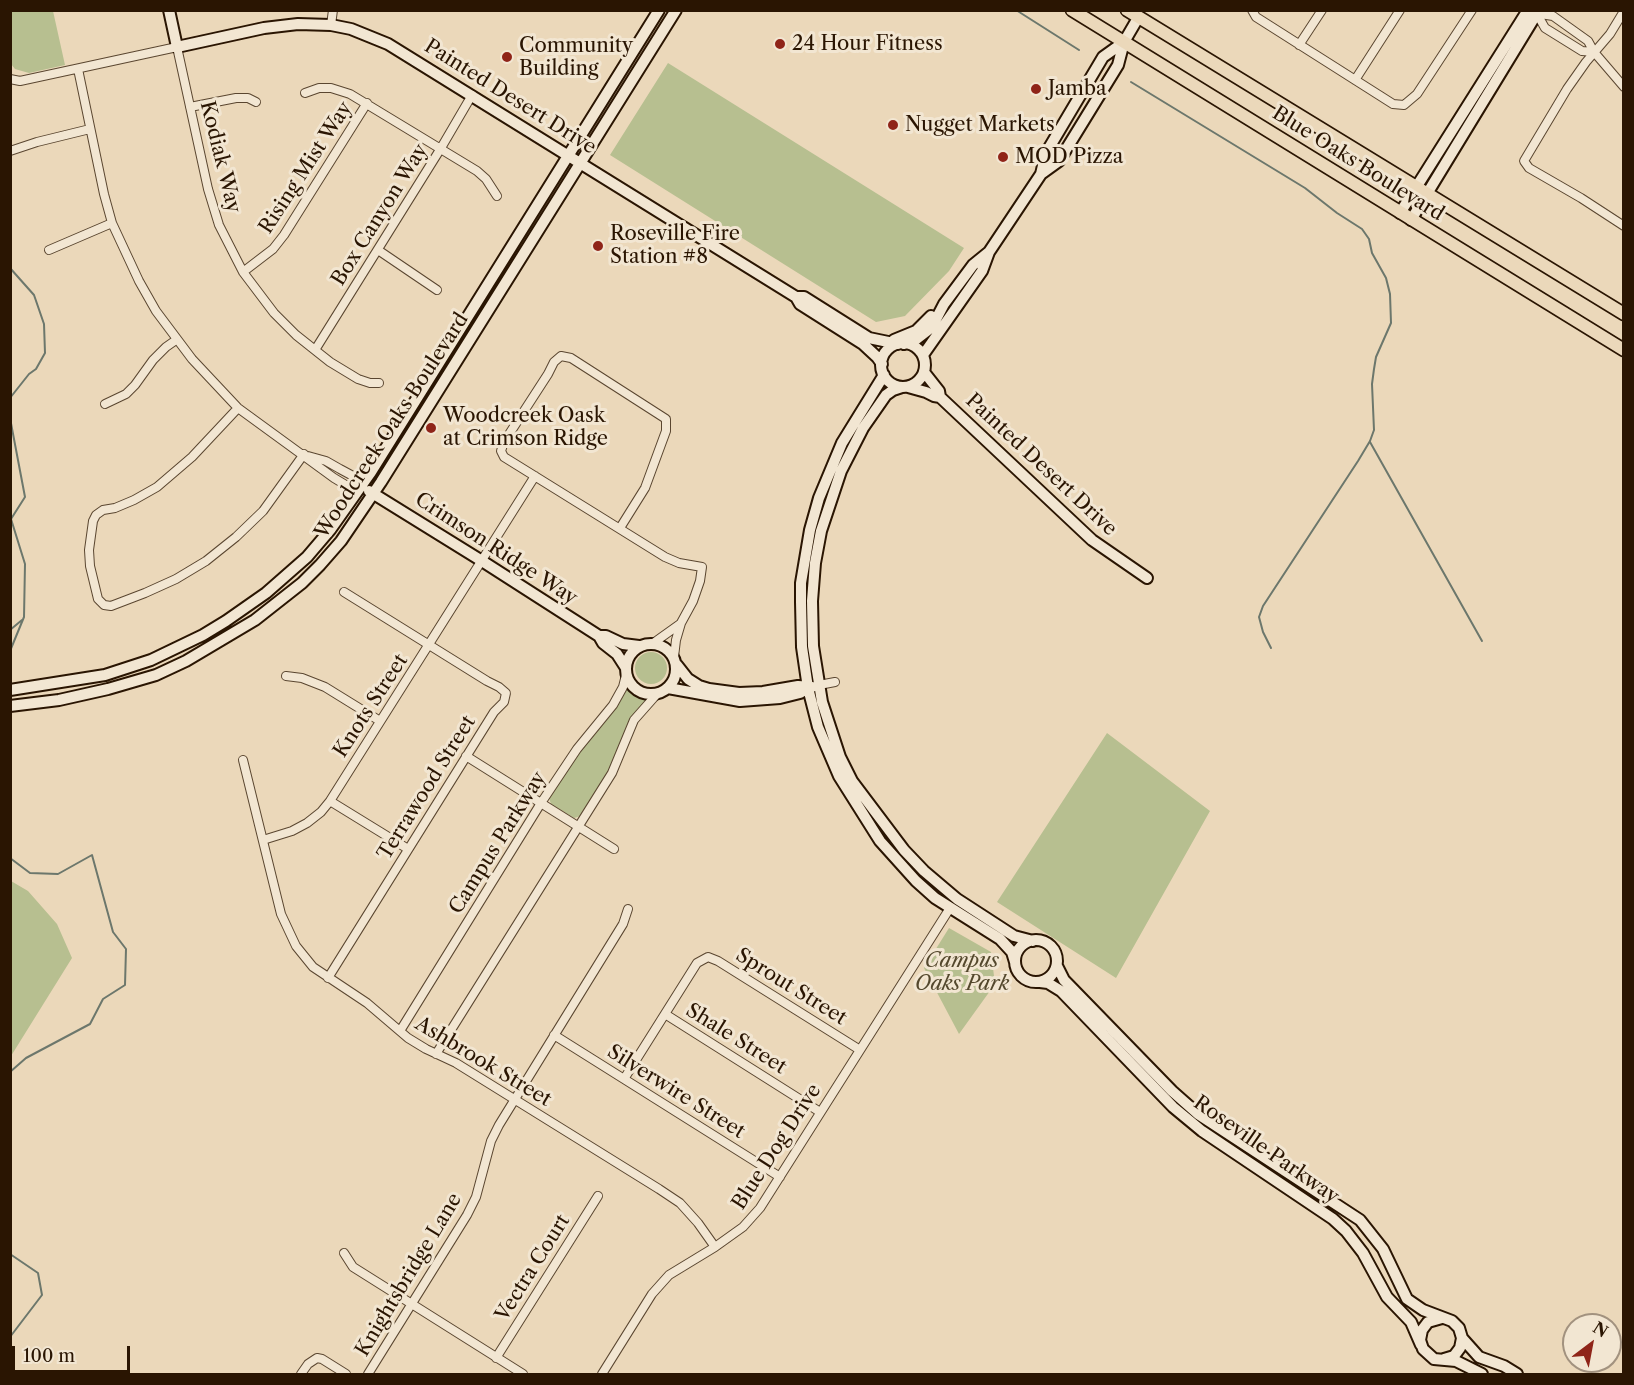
<!DOCTYPE html>
<style>
body{margin:0}
#map{position:relative;width:1634px;height:1385px;overflow:hidden;background:#ebd8ba;font-family:"Libre Caslon Text",serif}
canvas{display:block}
.frame{position:absolute;inset:0;border:12px solid #2a1502;pointer-events:none}
.north{position:absolute;left:1562px;top:1313px;width:60px;height:60px;box-sizing:border-box;background:#f2e6d2;border:2px solid #a2927f;border-radius:50%;rotate:32deg;font-size:16px;font-weight:700;line-height:24px;text-align:center;color:#2a1502}
.north::after{content:'';display:block;margin:auto;width:21px;height:27px;background:#8f2418;clip-path:polygon(50% 0,100% 100%,50% 72%,0 100%)}
.scale{position:absolute;left:12px;top:1346px;width:118px;height:27px;box-sizing:border-box;border:3px solid #2a1502;border-top:0;padding-left:8px;font-size:18px;line-height:21px;white-space:nowrap;color:#2a1502;-webkit-text-stroke:4px #f2e6d2;paint-order:stroke}
</style>
<div id="map">
<canvas width="1634" height="1385"></canvas>
<div class="frame"></div>
<div class="north">N</div>
<div class="scale">100 m</div>
</div>
<script>
const g = document.querySelector('canvas').getContext('2d');
g.lineJoin = 'round';
function fill(path, color) {
  g.fillStyle = color;
  g.fill(path, 'evenodd');
}
function poly(rows) {
  const path = new Path2D();
  for (const r of rows) {
    if (r.length === 3) {
      path.moveTo(r[0] + r[2], r[1]);
      path.arc(r[0], r[1], r[2], 0, 2 * Math.PI);
      continue;
    }
    path.moveTo(r[0], r[1]);
    for (let i = 2; i < r.length; i += 2) path.lineTo(r[i], r[i + 1]);
  }
  return path;
}
function stroke(path, color, width, dash) {
  g.strokeStyle = color;
  g.lineWidth = width;
  g.lineCap = dash ? 'butt' : 'round';
  g.setLineDash(dash || []);
  g.stroke(path);
}
function label(font, color, halo, rows, align = 'center') {
  g.font = font + ' "Libre Caslon Text",serif';
  g.lineWidth = 6;
  g.setLineDash([]);
  g.textBaseline = 'middle';
  g.strokeStyle = halo;
  g.fillStyle = color;
  for (const [text, x, y, turn = 0] of rows) {
    g.save();
    g.translate(x, y);
    g.rotate((+turn || 0) * Math.PI / 180);
    g.textAlign = isNaN(turn) ? turn : align;
    if (halo) g.strokeText(text, 0, 0);
    g.fillText(text, 0, 0);
    g.restore();
  }
}
fill(poly([
 [11,10,53,11,65,65,29,73,15,69,11,64],
 [668,63,964,248,949,271,905,316,876,322,610,155],
 [651,668,16],
 [627,688,647,698,628,724,610,769,581,816,574,818,551,804,549,798,576,755,610,715],
 [1107,733,1210,811,1116,978,997,902],
 [11,881,28,891,57,924,72,958,11,1056],
 [949,928,991,952,995,984,959,1034,924,968]
]), '#b7bf90');
stroke(poly([
 [1016,10,1079,50],
 [1131,82,1305,188,1337,213,1362,229,1369,239,1372,253,1386,278,1390,294,1391,323,1376,357,1374,369,1372,384,1374,430,1370,441,1358,461,1263,606,1259,617,1263,632,1271,648],
 [10,268,34,295,44,324,45,353,36,369,29,374,10,398],
 [10,418,25,497,11,519,25,564,24,617,10,651],
 [1370,442,1482,641],
 [10,630,22,620],
 [10,858,30,873,58,874,92,855,113,932,126,949,125,985,103,999,90,1024,26,1058,10,1072],
 [10,1254,38,1273,42,1295,10,1337]
]), '#6c776c', 2);
const street = poly([
 [1252,10,1256,17,1393,104,1404,105,1417,94,1472,10],
 [1624,11,1610,34,1586,62,1567,89,1524,161,1529,168,1581,198,1624,226],
 [1534,13,1553,16,1588,41,1594,52,1624,87],
 [1537,14,1545,28,1582,51,1594,52],
 [331,25,333,10],
 [1299,45,1322,10],
 [78,69,104,194,112,223,139,281,156,311,192,359,238,408,334,478,349,487,361,487],
 [10,79,20,81,177,47,208,189,219,225,243,272,274,313,296,335,330,362,358,379,370,383,379,383],
 [1355,80,1400,10],
 [305,93,319,88,331,88,350,94,477,171,486,179,497,196],
 [190,107,236,98,248,98,256,102],
 [10,151,37,142,90,129],
 [49,250,112,223],
 [378,250,437,290],
 [243,272,273,249,284,235,367,103],
 [315,350,441,148,472,95],
 [105,404,126,394,135,385,153,360,166,347,176,340],
 [238,408,192,457,157,487,134,500,115,508,103,510,96,515,93,521,89,550,90,566,98,599,104,605,111,606,145,593,176,579,206,561,236,537,263,511,304,454],
 [308,456,326,461,340,469,353,476,361,487],
 [620,528,645,488,666,431,666,419,571,358,561,356,554,362,548,374,504,442,501,451,504,457,665,557,679,563,702,567,700,581,693,601,681,623,676,640,674,657],
 [652,644,680,624],
 [286,676,302,678,325,687,380,721],
 [819,685,835,682],
 [466,756,614,849],
 [243,760,281,914,296,946,313,967,367,1003,408,1038,426,1049,456,1063,659,1189,680,1203,698,1223,715,1247],
 [330,801,408,849],
 [263,840,292,831,307,823,321,812,330,801,535,476],
 [328,978,494,712,504,702,506,693,499,687,487,681,344,592],
 [665,1014,820,1112],
 [400,1031,541,803,577,749,613,705,623,687,626,675],
 [554,1035,780,1177],
 [436,1054,612,773,634,720,657,694],
 [624,1079,697,963,708,957,718,961,860,1050],
 [344,1253,353,1267,523,1374],
 [496,1358,598,1196],
 [301,1374,308,1364,317,1358,322,1359,346,1374],
 [368,1374,467,1215,476,1197,491,1141,499,1125,623,924,628,909],
 [602,1374,652,1294,669,1275,715,1247,743,1227,760,1208,950,908]
]);
const secondary = poly([
 [169,10,177,47,264,28,298,24,331,25,351,29,388,44,796,297,804,297,869,338,898,344],
 [1041,174,1059,161,1118,65,1124,42,1138,18],
 [1400,213,1528,10],
 [1411,220,1539,10],
 [796,297,800,304,863,344,877,357,882,364],
 [894,340,916,331,931,316],
 [903,365,22],
 [904,344,914,341,932,327,944,304,973,265,989,252],
 [923,355,982,271,989,252,1041,174,1046,153,1103,57,1124,42],
 [924,372,939,391,940,397,1092,540,1147,578],
 [884,375,842,443,819,498,810,530,801,583,801,602,802,647,808,688,818,727,839,776,880,841,916,881,935,898,1000,939,1012,952,1015,962],
 [902,387,893,390,886,395,863,428,841,471,821,531,815,563,812,601,813,646,822,702,840,757,852,781,904,850,924,871,957,899,1014,936,1033,941],
 [908,387,926,392,934,396,940,397],
 [369,491,482,561,599,636,603,643,617,654,626,668],
 [599,636,606,636,623,644,639,646],
 [651,669,25],
 [677,665,688,679,699,686,709,689,739,693,763,692,798,686,812,687],
 [668,688,740,701,780,698,800,693,808,688],
 [10,690,105,675,151,660,203,635,226,621,266,593,307,557,330,530,371,472,659,10],
 [10,706,59,700,108,689,156,675,186,661,255,620,302,583,320,565,341,541,381,482,676,10],
 [1036,961,21],
 [1057,966,1064,980,1172,1091,1198,1114,1360,1220,1383,1249,1407,1299,1423,1310,1452,1321,1459,1328,1462,1338,1460,1348,1454,1356,1444,1359],
 [1040,982,1048,983,1061,991,1173,1107,1202,1131,1333,1219,1346,1231,1363,1253,1387,1297,1411,1322,1421,1345],
 [1442,1318,1428,1322,1422,1330,1420,1340,1423,1349,1434,1359,1456,1361,1482,1374],
 [1462,1338,1479,1357,1504,1366,1517,1374]
]);
const primary = poly([
 [1072,10,1624,350],
 [1127,10,1624,314]
]);
stroke(street, '#5a4630', 10);
stroke(secondary, '#2a1502', 14);
stroke(primary, '#2a1502', 15);
stroke(street, '#f2e6d2', 8);
stroke(secondary, '#f2e6d2', 10);
stroke(primary, '#ebd8ba', 12);
for (const [x, y, r, color] of [
 [780,44,6,"#8f2418"],
 [507,57,6,"#8f2418"],
 [1036,89,6,"#8f2418"],
 [893,125,6,"#8f2418"],
 [1003,157,6,"#8f2418"],
 [598,246,6,"#8f2418"],
 [431,428,6,"#8f2418"]
]) {
  const dot = new Path2D();
  dot.arc(x, y, r, 0, 2 * Math.PI);
  g.fillStyle = color;
  g.fill(dot);
  stroke(dot, '#f2e6d2', 2);
}
label('20px', '#2a1502', '#f2e6d2', [
 ["24 Hour Fitness",792,44],
 ["Community",519,46],
 ["Building",519,69],
 ["Jamba",1048,89],
 ["Nugget Markets",905,125],
 ["MOD Pizza",1015,157],
 ["Roseville Fire",610,234],
 ["Station #8",610,257],
 ["Woodcreek Oask",443,416],
 ["at Crimson Ridge",443,439]
], 'left');
label('20px', '#2a1502', '#f2e6d2', [
 ["Painted Desert Drive",510,97,32],
 ["Kodiak Way",220,157,76],
 ["Blue Oaks Boulevard",1358,164,32],
 ["Rising Mist Way",306,168,-57],
 ["Box Canyon Way",380,215,-58],
 ["Woodcreek Oaks Boulevard",392,426,-57],
 ["Painted Desert Drive",1041,465,43],
 ["Crimson Ridge Way",496,549,33],
 ["Knots Street",371,706,-57],
 ["Terrawood Street",427,788,-58],
 ["Campus Parkway",498,843,-58],
 ["Sprout Street",791,987,32],
 ["Shale Street",736,1039,32],
 ["Ashbrook Street",483,1062,31],
 ["Silverwire Street",676,1092,32],
 ["Blue Dog Drive",777,1147,-57],
 ["Roseville Parkway",1266,1150,35],
 ["Vectra Court",533,1268,-58],
 ["Knightsbridge Lane",409,1275,-59]
]);
label('italic 20px', '#54482d', '#f2e6d2', [
 ["Campus",962,961],
 ["Oaks Park",962,984]
]);
</script>
